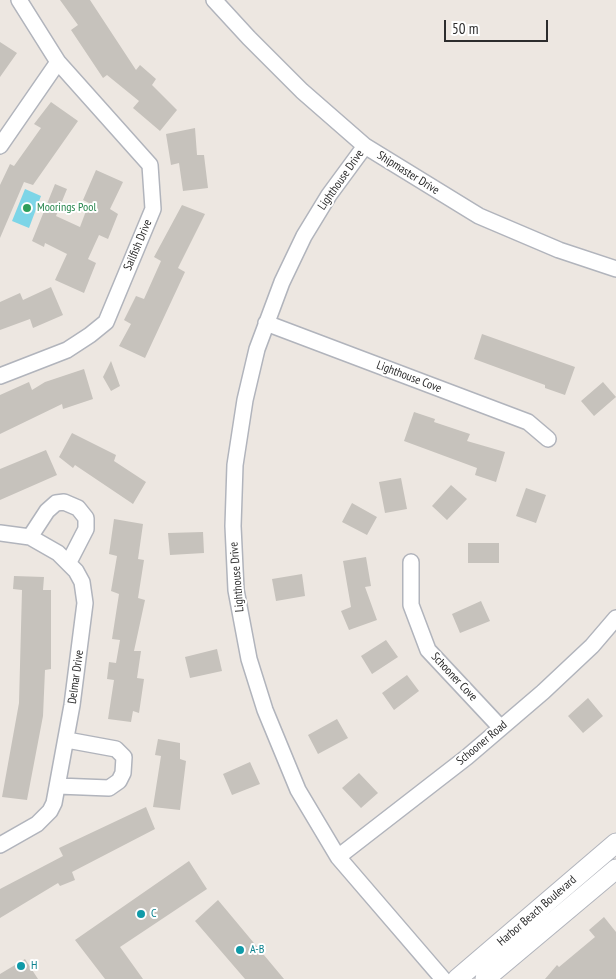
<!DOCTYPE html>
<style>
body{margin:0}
#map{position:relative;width:616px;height:979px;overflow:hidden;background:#ede7e1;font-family:"PT Sans Narrow",sans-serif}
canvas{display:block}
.scale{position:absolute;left:444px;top:20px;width:104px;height:22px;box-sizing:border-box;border:2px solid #2d2d2d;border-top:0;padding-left:6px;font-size:15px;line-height:18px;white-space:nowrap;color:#2d2d2d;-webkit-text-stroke:4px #fff;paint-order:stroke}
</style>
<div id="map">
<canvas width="616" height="979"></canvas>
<div class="scale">50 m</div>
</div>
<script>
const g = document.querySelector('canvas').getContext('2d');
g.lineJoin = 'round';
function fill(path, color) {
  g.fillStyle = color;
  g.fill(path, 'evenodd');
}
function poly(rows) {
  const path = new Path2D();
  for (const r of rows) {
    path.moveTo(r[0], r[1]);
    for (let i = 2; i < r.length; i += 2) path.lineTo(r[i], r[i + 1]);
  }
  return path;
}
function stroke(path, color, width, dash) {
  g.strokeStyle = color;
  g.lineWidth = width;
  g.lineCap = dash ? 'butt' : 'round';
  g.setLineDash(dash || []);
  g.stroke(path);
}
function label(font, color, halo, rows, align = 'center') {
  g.font = font + ' "PT Sans Narrow",sans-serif';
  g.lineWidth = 4;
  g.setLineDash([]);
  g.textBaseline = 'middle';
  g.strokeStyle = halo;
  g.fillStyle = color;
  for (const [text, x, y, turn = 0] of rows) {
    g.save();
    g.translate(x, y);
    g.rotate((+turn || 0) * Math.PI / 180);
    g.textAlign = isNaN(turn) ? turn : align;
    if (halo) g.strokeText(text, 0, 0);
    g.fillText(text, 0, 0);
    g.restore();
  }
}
fill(poly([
 [25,189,41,196,29,228,12,221]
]), '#7dd5e7');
fill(poly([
 [60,0,90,0,136,70,140,65,156,79,152,85,177,110,160,131,133,108,139,101,107,75,103,78,71,30,78,25],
 [0,42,17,53,0,77],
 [51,102,78,121,33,185,24,182,0,238,0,185,10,164,14,166,41,128,34,124],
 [195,128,197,155,204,155,208,188,183,191,179,163,171,165,166,134],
 [96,170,123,182,110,209,118,214,108,239,99,235,88,259,96,263,84,293,55,280,67,254,45,243,44,247,32,241,55,184,67,189,56,216,80,227,89,203,83,200],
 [182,205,205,214,178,268,185,272,145,358,119,346,131,324,124,320,136,296,144,299,161,261,154,257],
 [51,287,63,315,33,328,30,319,0,330,0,302,20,293,23,300],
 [482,334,575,367,565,395,545,388,545,385,474,359],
 [111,361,120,386,111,391,103,377],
 [84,369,93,399,63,409,62,404,0,434,0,395,29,382,32,390,45,382],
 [603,382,616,397,594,416,581,401],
 [414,412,435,419,434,422,470,434,467,441,505,452,496,482,475,475,477,468,404,441],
 [72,433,116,455,114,461,146,482,133,504,75,465,73,468,59,457],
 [46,450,57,475,0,500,0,469],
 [401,478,407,509,385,513,379,482],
 [451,485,467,499,447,520,432,506],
 [526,488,546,495,536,523,516,516],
 [352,503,377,517,367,535,342,522],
 [114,519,143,524,138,559,144,560,138,598,145,600,134,651,141,651,137,678,144,679,139,713,133,711,131,722,108,719,114,680,107,679,109,662,116,663,120,640,112,639,119,594,111,591,117,556,109,554],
 [203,532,204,553,170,555,168,533],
 [468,543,499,543,499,563,468,563],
 [366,557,371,586,365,587,377,620,349,630,341,611,351,607,343,561],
 [302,574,305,596,276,601,272,579],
 [14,576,44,577,43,590,51,590,51,669,45,670,43,716,27,800,2,797,19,703,22,590,13,589],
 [481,601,490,621,460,633,452,614],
 [386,640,398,657,372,674,361,656],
 [217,649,222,671,190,678,185,657],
 [407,675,419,691,394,710,382,693],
 [588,698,603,716,583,733,568,716],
 [337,719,348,738,318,754,308,735],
 [158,739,180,743,180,759,186,761,180,810,153,807,161,756,155,755],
 [250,762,260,784,232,795,223,774],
 [359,773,378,793,361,808,342,788],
 [146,807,155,829,72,872,75,880,60,886,58,883,0,918,0,889,63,856,59,848],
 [189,861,207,889,120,947,143,979,105,979,75,940],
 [218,900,284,979,245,979,195,921],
 [604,917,616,932,616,979,545,979,557,965,559,967,595,937,589,930],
 [25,959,38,979,0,979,0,974]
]), '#c6c2bc');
const minor = poly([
 [214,0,249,38,302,91,365,146,479,216,559,250,616,269],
 [0,146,58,62],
 [365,146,329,195,304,236,282,282,257,349,245,400,235,465,233,526,236,590,249,659,265,710,298,790,338,857,443,979],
 [266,323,528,422,548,439],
 [0,376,67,350,90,335,106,322,153,209,150,165,58,62,19,0],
 [0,533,30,537,58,553,76,571,82,582,85,603,72,705,54,803,50,811,37,824,0,845],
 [30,537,47,511,56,503,64,502,78,508,86,518,86,529,69,562],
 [411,562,411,605,428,650,501,728],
 [58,786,109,788,119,781,123,773,124,757,116,749,67,740],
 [338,857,467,757,543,692,592,646,616,618]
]);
const tertiary = poly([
 [457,979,616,843],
 [485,979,616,869]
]);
stroke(minor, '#b1b4bc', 18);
stroke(tertiary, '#b1b4bc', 21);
stroke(minor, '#fff', 15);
stroke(tertiary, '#fff', 19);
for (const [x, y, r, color] of [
 [27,208,5,"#2e9e5b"],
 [141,914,5,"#0f9aa8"],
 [240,950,5,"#0f9aa8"],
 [21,966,5,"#0f9aa8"]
]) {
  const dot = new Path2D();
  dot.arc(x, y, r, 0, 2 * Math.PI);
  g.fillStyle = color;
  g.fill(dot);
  stroke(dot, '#fff', 2);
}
label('12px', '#2d2d2d', '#fff', [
 ["Shipmaster Drive",408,173,32],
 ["Lighthouse Drive",341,180,-55],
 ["Sailfish Drive",138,245,-67],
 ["Lighthouse Cove",409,377,21],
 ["Lighthouse Drive",237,577,-95],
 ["Delmar Drive",76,677,-82],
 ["Schooner Cove",454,677,47],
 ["Schooner Road",482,743,-40],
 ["Harbor Beach Boulevard",537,911,-41]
]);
label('12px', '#27864d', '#fff', [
 ["Moorings Pool",37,208]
], 'left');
label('12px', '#0d838f', '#fff', [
 ["C",151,914],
 ["A-B",250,950],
 ["H",31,966]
], 'left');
</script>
